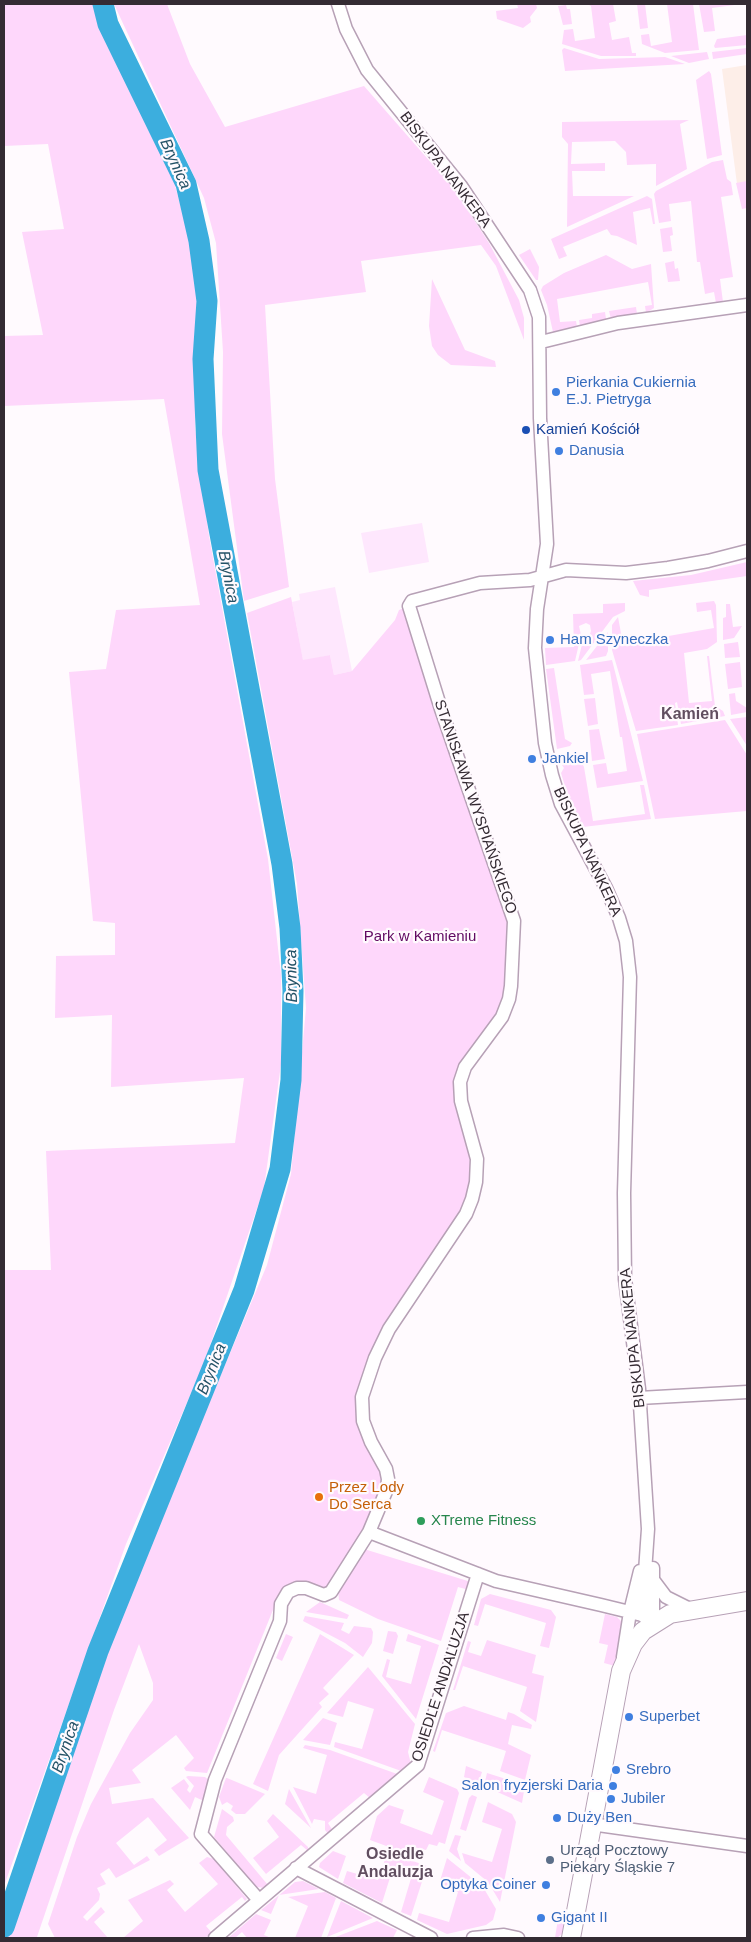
<!DOCTYPE html>
<meta charset="utf-8">
<style>
body{margin:0}
#map{position:relative;width:751px;height:1942px;overflow:hidden;background:#fffafe;font-family:Helvetica,sans-serif}
canvas{display:block}
.frame{position:absolute;inset:0;border:5px solid #342b33;pointer-events:none}
</style>
<div id="map">
<canvas width="751" height="1942"></canvas>
<div class="frame"></div>
</div>
<script>
const g = document.querySelector('canvas').getContext('2d');
g.lineJoin = 'round';
function fill(path, color) {
  g.fillStyle = color;
  g.fill(path, 'evenodd');
}
function poly(rows) {
  const path = new Path2D();
  for (const r of rows) {
    path.moveTo(r[0], r[1]);
    for (let i = 2; i < r.length; i += 2) path.lineTo(r[i], r[i + 1]);
  }
  return path;
}
function stroke(path, color, width, dash) {
  g.strokeStyle = color;
  g.lineWidth = width;
  g.lineCap = dash ? 'butt' : 'round';
  g.setLineDash(dash || []);
  g.stroke(path);
}
function label(font, color, halo, rows, align = 'center') {
  g.font = font + ' Helvetica,sans-serif';
  g.lineWidth = 4.5;
  g.setLineDash([]);
  g.textBaseline = 'middle';
  g.strokeStyle = halo;
  g.fillStyle = color;
  for (const [text, x, y, turn = 0] of rows) {
    g.save();
    g.translate(x, y);
    g.rotate((+turn || 0) * Math.PI / 180);
    g.textAlign = isNaN(turn) ? turn : align;
    if (halo) g.strokeText(text, 0, 0);
    g.fillText(text, 0, 0);
    g.restore();
  }
}
fill(poly([
 [747,65,747,182,737,184,722,69]
]), '#fdeee8');
fill(poly([
 [422,523,429,562,369,573,361,533],
 [335,587,352,671,334,675,330,655,303,661,292,602,300,600,299,594]
]), '#fee7fd');
fill(poly([
 [4,4,93,4,99,27,173,177,194,258,200,323,195,427,209,536,268,859,281,975,281,1064,264,1188,204,1363,126,1544,4,1886,4,1270,51,1270,46,1151,235,1143,244,1078,111,1087,112,1015,55,1018,56,956,115,955,115,923,93,921,69,672,106,669,116,610,200,605,164,399,4,406,4,336,43,335,22,232,64,229,48,144,4,146],
 [114,4,167,4,190,64,225,127,364,86,454,189,489,243,519,300,524,318,524,340,496,266,481,245,361,261,366,292,265,305,275,479,289,587,244,601,222,434,223,352,216,243,204,198],
 [517,4,536,4,537,8,530,17,531,22,523,28,497,19,496,11,518,8],
 [587,4,613,4,616,21,609,23,612,40,629,37,632,53,636,53,636,56,601,56,562,44,564,30,573,29,575,41,595,38,591,6],
 [637,4,645,4,648,28,640,29],
 [667,4,693,4,699,50,665,53,642,44,641,35,649,34,651,46,672,42],
 [699,4,742,4,712,8,715,31,704,32],
 [566,5,567,9,570,9,572,24,563,25,558,6],
 [747,35,747,45,715,48,714,46,717,39],
 [564,48,599,59,665,57,685,64,565,71,562,50],
 [747,48,747,54,713,59,712,52],
 [707,52,709,59,689,63,671,56],
 [709,71,711,74,722,155,707,159,696,80],
 [689,120,680,124,687,169,656,186,656,164,627,165,626,152,615,141,572,142,571,164,605,163,605,171,572,171,573,196,634,196,567,227,568,144,562,137,562,122],
 [723,160,727,179,731,182,733,195,721,197,733,277,720,279,723,302,716,303,714,292,705,294,700,262,697,262,691,201,669,204,671,221,659,223,654,194,656,191,712,162],
 [747,181,747,208,742,209,736,183],
 [647,196,652,199,655,224,653,224,650,208,633,212,637,245,617,236,611,235,607,229,563,247,567,256,559,259,551,239],
 [672,227,673,235,670,236,672,251,663,252,660,229],
 [530,249,539,267,538,280,536,280,519,255],
 [606,255,632,269,651,264,654,308,646,313,645,306,652,305,648,282,557,299,560,322,576,321,577,327,553,332,547,305,541,290,543,286,564,273],
 [674,261,675,269,678,268,680,281,668,282,665,263],
 [432,279,465,350,495,361,496,367,451,365,438,355,432,346,429,326],
 [636,307,637,314,611,319,609,311],
 [605,312,606,319,580,326,579,320,592,318,592,314],
 [747,562,747,576,649,590,649,597,640,595,633,581,691,575],
 [291,597,303,660,330,655,334,675,352,671,395,620,399,610,404,608,511,927,503,1007,461,1068,474,1167,464,1210,360,1389,385,1479,369,1519,354,1548,325,1589,318,1588,277,1600,207,1773,186,1771,184,1768,194,1758,176,1735,132,1770,141,1783,109,1788,112,1804,153,1798,189,1838,159,1856,154,1850,167,1840,148,1817,116,1843,134,1865,147,1856,150,1860,116,1878,109,1868,100,1874,106,1884,97,1888,100,1894,99,1900,83,1917,87,1921,101,1907,105,1912,94,1922,108,1938,55,1938,48,1924,77,1837,91,1804,130,1733,153,1700,153,1683,139,1644,114,1710,37,1937,7,1938,118,1620,267,1265,291,1174,306,1008,297,884,247,613],
 [714,601,716,605,717,642,707,649,684,653,689,703,712,701,707,656,709,656,715,706,723,711,725,716,681,724,677,702,675,703,678,725,636,731,612,650,612,625,618,617,623,644,714,628,711,610,697,612,696,603],
 [625,603,625,611,613,617,581,660,578,661,584,636,590,634,591,631,590,625,586,623,579,626,581,635,575,661,546,665,545,648,574,647,573,614,603,613,603,604],
 [726,604,730,604,733,627,742,626,734,638,723,640,723,618,726,617],
 [608,632,608,651,606,656,586,660],
 [738,642,740,657,725,658,724,644],
 [612,660,643,781,597,788,593,765,606,763,608,774,627,771,622,737,620,737,610,671,591,674,594,694,584,695,580,665],
 [740,662,742,687,728,689,725,664],
 [554,668,565,739,572,743,570,746,557,749,546,669],
 [735,693,736,701,747,708,747,712,731,715,729,694],
 [595,698,598,724,588,726,584,699],
 [747,717,747,746,730,719],
 [725,720,747,755,747,811,655,819,637,734],
 [599,729,605,759,592,761,589,730],
 [575,758,581,761,584,767,593,821,645,814,640,785,644,785,651,819,583,827,568,796,561,773,564,768,562,765,564,763],
 [364,1549,471,1582,469,1590,458,1587,441,1641,378,1619,339,1600,338,1590],
 [490,1594,551,1610,556,1617,549,1648,540,1646,546,1623,485,1604,478,1626,474,1625,481,1599],
 [320,1602,349,1615,347,1619,306,1612],
 [605,1614,617,1617,623,1623,615,1666,604,1663,608,1645,599,1643],
 [305,1616,344,1623,341,1630,349,1634,354,1626,371,1628,373,1632,372,1643,363,1657,345,1643,303,1621],
 [388,1631,396,1632,398,1636,393,1654,383,1651],
 [286,1634,293,1637,282,1661,276,1658],
 [320,1634,354,1655,323,1688,329,1694,319,1703,322,1707,279,1755,268,1791,253,1784],
 [408,1634,439,1645,416,1719,382,1676,387,1659,390,1660,386,1677,411,1684,421,1646,406,1641],
 [487,1640,536,1655,532,1673,544,1676,536,1722,520,1711,527,1687,463,1666,455,1690,453,1690,468,1641,471,1642,468,1652,481,1656],
 [368,1667,415,1724,408,1752,411,1764,404,1772,334,1747,335,1742,362,1749,374,1709,348,1701,343,1717,327,1713],
 [464,1706,506,1720,508,1712,514,1714,532,1725,531,1729,512,1725,508,1744,531,1755,525,1780,500,1771,506,1751,442,1730,435,1752,433,1751,446,1713],
 [323,1718,337,1723,330,1745,303,1740],
 [305,1745,330,1750,400,1775,371,1799,364,1793,328,1823,333,1831,329,1835,325,1830,325,1821,314,1819,312,1824,293,1787,316,1794,327,1755,303,1748],
 [466,1766,482,1772,478,1784,464,1777],
 [487,1773,525,1785,522,1803,484,1786],
 [188,1776,205,1777,212,1783,206,1802,195,1797,190,1810,171,1788,184,1779,189,1786,187,1790,190,1793,194,1786,186,1777],
 [429,1777,457,1789,459,1793,445,1844,439,1842,437,1846,429,1844,426,1850,414,1847,410,1860,427,1866,411,1916,401,1912,412,1875,393,1868,382,1903,343,1883,347,1871,378,1880,389,1847,370,1840,377,1816,389,1805,404,1810,400,1823,432,1835,444,1801,423,1792],
 [226,1778,227,1778,265,1794,245,1814,236,1814,231,1810,233,1806,227,1802,222,1805,219,1797],
 [289,1789,311,1828,285,1804],
 [472,1795,477,1797,466,1831,460,1829,469,1798],
 [488,1802,512,1814,516,1822,500,1902,488,1882,465,1863,462,1853,492,1862,502,1829,482,1822],
 [222,1809,233,1817,234,1821,227,1827,226,1835,268,1885,265,1888,256,1887,214,1837],
 [273,1814,308,1847,308,1851,301,1845,266,1874,253,1858,279,1837,267,1821],
 [455,1835,461,1836,457,1849,461,1861,449,1851],
 [333,1851,346,1856,338,1879,319,1867,320,1863],
 [207,1857,214,1859,247,1899,245,1901,242,1897,206,1926,212,1933,205,1938,123,1938,143,1921,128,1900,170,1880,174,1884,167,1890,185,1912,218,1884,199,1863],
 [447,1858,483,1887,496,1909,493,1920,486,1925,447,1934,417,1920,419,1913,449,1922,458,1892,439,1884],
 [303,1881,319,1889,279,1895,271,1914,261,1910,272,1901,295,1882],
 [325,1892,336,1898,321,1938,295,1938,308,1906,288,1897],
 [341,1901,373,1918,327,1937],
 [559,1912,568,1913,563,1933,557,1938,555,1938],
 [256,1914,271,1920,264,1935,271,1938,247,1938,242,1932,235,1938,228,1938],
 [377,1921,397,1930,393,1938,333,1938]
]), '#fed7fb');
stroke(poly([
 [4,1927,98,1651,244,1290,280,1169,291,1080,293,991,290,928,282,864,208,470,203,359,207,301,199,241,186,184,108,24,103,4]
]), '#3caede', 21);
const street = poly([
 [338,4,346,29,367,70,461,186,530,290,539,317,540,418,547,544,537,609,535,648,545,743,552,775,561,804,606,888,619,918,626,941,630,977,624,1193,625,1279,639,1389,648,1529,642,1615],
 [541,342,618,323,747,305],
 [639,1398,747,1392],
 [369,1532,496,1581,601,1605,642,1615,649,1620],
 [653,1568,653,1623],
 [654,1581,666,1597,690,1609],
 [623,1657,630,1612,640,1571],
 [591,1824,747,1846],
 [296,1868,431,1938],
 [258,1899,201,1834,215,1780,280,1621,281,1604,288,1592,297,1588,306,1588,324,1595,331,1592,369,1532,387,1489,388,1479,386,1469,371,1442,363,1421,362,1397,375,1358,389,1329,466,1214,472,1199,476,1182,477,1159,461,1101,460,1082,465,1067,502,1017,509,999,511,986,514,921,441,709,409,606,412,601,480,583,530,580,566,570,626,573,668,568,708,561,747,551],
 [215,1938,418,1765,478,1574],
 [473,1938,504,1935,518,1938]
]);
const secondary = poly([
 [571,1938,621,1671,633,1644,643,1631,670,1614,747,1601]
]);
stroke(street, '#b7a1b6', 15);
stroke(secondary, '#b7a1b6', 20);
stroke(street, '#fff', 12);
stroke(secondary, '#fff', 18);
for (const [x, y, r, color] of [
 [556,392,5,"#3f7fe0"],
 [526,430,5,"#1a4fb4"],
 [559,451,5,"#3f7fe0"],
 [550,640,5,"#3f7fe0"],
 [532,759,5,"#3f7fe0"],
 [319,1497,5,"#e8710a"],
 [421,1521,5,"#2e9e5b"],
 [629,1717,5,"#3f7fe0"],
 [616,1770,5,"#3f7fe0"],
 [613,1786,5,"#3f7fe0"],
 [611,1799,5,"#3f7fe0"],
 [557,1818,5,"#3f7fe0"],
 [550,1860,5,"#5c6f8a"],
 [546,1885,5,"#3f7fe0"],
 [541,1918,5,"#3f7fe0"]
]) {
  const dot = new Path2D();
  dot.arc(x, y, r, 0, 2 * Math.PI);
  g.fillStyle = color;
  g.fill(dot);
  stroke(dot, '#fffafe', 2);
}
label('15px', '#342b33', '#fffafe', [
 ["BISKUPA NANKERA",445,170,53],
 ["STANISŁAWA WYSPIAŃSKIEGO",475,807,71],
 ["BISKUPA NANKERA",587,852,65],
 ["BISKUPA NANKERA",633,1338,-96],
 ["OSIEDLE ANDALUZJA",441,1687,-72]
]);
label('15px', '#366cbe', '#fffafe', [
 ["Pierkania Cukiernia",566,383],
 ["E.J. Pietryga",566,400],
 ["Danusia",569,451],
 ["Ham Szyneczka",560,640],
 ["Jankiel",542,759],
 ["Superbet",639,1717],
 ["Srebro",626,1770],
 ["Salon fryzjerski Daria",603,1786,"right"],
 ["Jubiler",621,1799],
 ["Duży Ben",567,1818],
 ["Optyka Coiner",536,1885,"right"],
 ["Gigant II",551,1918]
], 'left');
label('15px', '#164399', '#fffafe', [
 ["Kamień Kościół",536,430]
], 'left');
label('15px', '#610a62', '#fffafe', [
 ["Park w Kamieniu",420,937]
]);
label('15px', '#c56008', '#fffafe', [
 ["Przez Lody",329,1488],
 ["Do Serca",329,1505]
], 'left');
label('15px', '#27864d', '#fffafe', [
 ["XTreme Fitness",431,1521]
], 'left');
label('15px', '#4e5e75', '#fffafe', [
 ["Urząd Pocztowy",560,1851],
 ["Piekary Śląskie 7",560,1868]
], 'left');
label('italic 16px', '#245267', '#fffafe', [
 ["Brynica",175,164,66],
 ["Brynica",228,577,79],
 ["Brynica",292,976,-91],
 ["Brynica",212,1369,-68],
 ["Brynica",66,1747,-71]
]);
label('bold 16px', '#614e60', '#fffafe', [
 ["Kamień",690,715],
 ["Osiedle",395,1855],
 ["Andaluzja",395,1873]
]);
</script>
